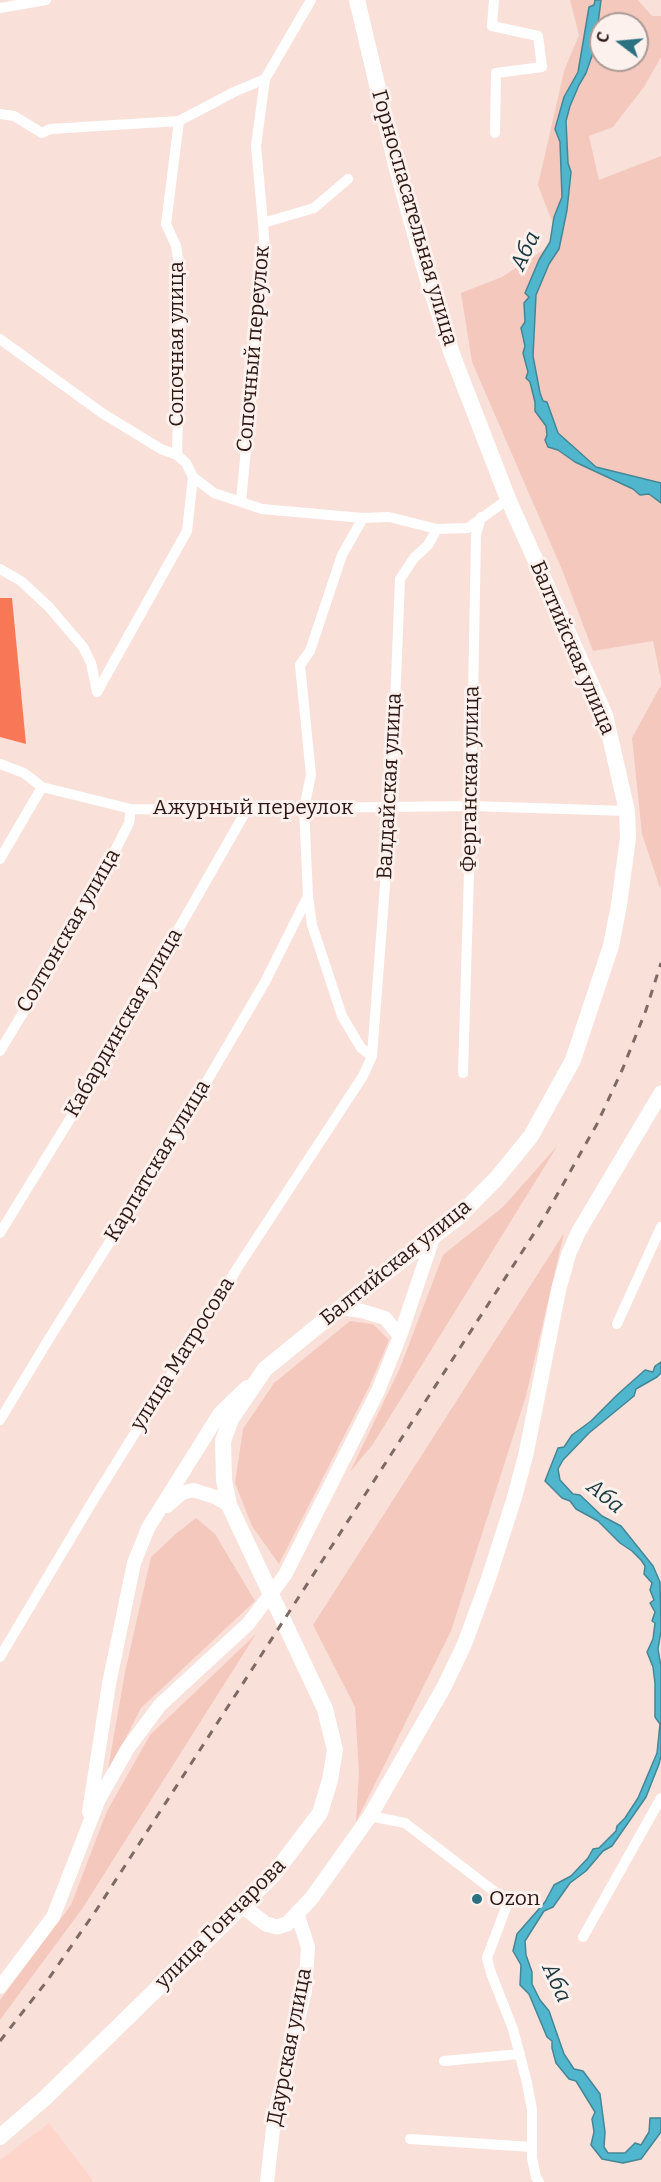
<!DOCTYPE html>
<meta charset="utf-8">
<style>
body{margin:0}
#map{position:relative;width:661px;height:2182px;overflow:hidden;background:#f9e1da;font-family:Bitter,serif}
canvas{display:block}
.north{position:absolute;left:589px;top:12px;width:60px;height:60px;box-sizing:border-box;background:#fdf1ee;border:2px solid #a99a96;border-radius:50%;rotate:286deg;font-size:16px;font-weight:700;line-height:24px;text-align:center;color:#2c1712}
.north::after{content:'';display:block;margin:auto;width:21px;height:27px;background:#2c7180;clip-path:polygon(50% 0,100% 100%,50% 72%,0 100%)}
</style>
<div id="map">
<canvas width="661" height="2182"></canvas>
<div class="north">С</div>
</div>
<script>
const g = document.querySelector('canvas').getContext('2d');
g.lineJoin = 'round';
function fill(path, color) {
  g.fillStyle = color;
  g.fill(path, 'evenodd');
}
function poly(rows) {
  const path = new Path2D();
  for (const r of rows) {
    path.moveTo(r[0], r[1]);
    for (let i = 2; i < r.length; i += 2) path.lineTo(r[i], r[i + 1]);
  }
  return path;
}
function stroke(path, color, width, dash) {
  g.strokeStyle = color;
  g.lineWidth = width;
  g.lineCap = dash ? 'butt' : 'round';
  g.setLineDash(dash || []);
  g.stroke(path);
}
function label(font, color, halo, rows, align = 'center') {
  g.font = font + ' Bitter,serif';
  g.lineWidth = 6;
  g.setLineDash([]);
  g.textBaseline = 'middle';
  g.strokeStyle = halo;
  g.fillStyle = color;
  for (const [text, x, y, turn = 0] of rows) {
    g.save();
    g.translate(x, y);
    g.rotate((+turn || 0) * Math.PI / 180);
    g.textAlign = isNaN(turn) ? turn : align;
    if (halo) g.strokeText(text, 0, 0);
    g.fillText(text, 0, 0);
    g.restore();
  }
}
fill(poly([
 [49,2123,94,2182,0,2182,0,2160]
]), '#fed5cb');
fill(poly([
 [570,0,638,0,652,16,661,16,661,57,644,87,613,127,589,136,599,180,661,156,661,680,653,641,593,651,563,572,472,362,461,293,502,277,559,240,538,185,564,71,579,35],
 [601,24,637,24,637,60,601,60],
 [661,685,661,883,660,888,642,834,632,738],
 [558,1145,373,1444,350,1472,400,1368,443,1255,503,1207],
 [564,1233,526,1396,451,1631,356,1822,359,1772,355,1707,313,1625],
 [350,1321,373,1324,389,1340,369,1387,279,1564,252,1526,235,1483,243,1429,274,1383],
 [196,1518,215,1534,255,1601,141,1708,107,1775,125,1672,151,1557,178,1532],
 [256,1634,82,1909,0,2020,0,2000,71,1905,107,1811,150,1735]
]), '#f4c8bd');
fill(poly([
 [0,598,12,598,26,744,0,737]
]), '#f87757');
const water = poly([
 [595,0,601,0,598,24,592,40,594,50,586,73,579,85,570,106,566,121,568,163,571,172,567,210,559,249,549,264,536,295,533,356,540,393,543,401,547,402,558,433,596,467,661,483,661,503,649,494,640,495,633,489,575,462,558,450,548,447,545,440,547,435,546,426,535,411,535,402,530,382,526,378,528,372,523,353,525,346,521,328,525,322,524,303,529,297,525,293,539,260,550,242,554,217,562,197,560,142,555,129,564,97,578,72,589,7,594,5,595,0],
 [661,1362,661,1373,657,1377,636,1389,634,1396,589,1433,563,1460,558,1469,560,1480,573,1494,580,1495,602,1516,621,1526,653,1566,660,1582,661,1631,658,1649,661,1667,661,1756,659,1764,646,1797,612,1846,603,1851,586,1871,570,1883,553,1907,544,1911,525,1941,526,1955,532,1972,532,1984,540,2000,549,2011,564,2054,574,2069,583,2071,600,2094,605,2132,604,2147,608,2153,625,2153,635,2143,641,2145,649,2132,650,2118,661,2118,661,2132,641,2159,623,2163,602,2159,591,2145,594,2132,592,2119,595,2112,576,2081,569,2079,556,2063,552,2048,552,2041,547,2037,529,1994,520,1985,521,1965,513,1951,517,1934,545,1902,554,1885,571,1876,588,1858,593,1849,599,1848,616,1831,617,1826,625,1818,638,1798,657,1753,660,1724,655,1717,655,1683,653,1667,647,1652,653,1639,655,1623,652,1621,655,1612,650,1603,654,1600,650,1590,652,1583,644,1574,645,1566,641,1560,632,1551,620,1543,598,1521,576,1509,570,1501,562,1498,545,1481,558,1448,564,1447,572,1435,591,1421,617,1395,645,1370,653,1372,655,1366,661,1362]
]);
fill(water, '#50b6cd');
stroke(water, '#458695', 1.5);
stroke(poly([
 [494,0,492,26,538,36,542,67,496,73,495,133],
 [0,8,46,0],
 [0,114,14,116,42,133,50,129,179,121],
 [263,223,256,146,265,79],
 [0,339,102,413,161,449,177,455],
 [193,477,214,493,262,509,363,518,389,517,437,529,468,528,508,499],
 [241,501,265,253,263,223,314,208,348,179],
 [363,518,342,555,310,651,300,665,311,775,304,808,308,896,312,925,342,1016,361,1048,372,1056],
 [0,569,21,581,49,607,83,647,91,663,97,692],
 [97,692,187,531,193,477,186,463,177,455,181,276,176,246,166,224,179,121,234,92,265,79,311,0],
 [0,764,24,773,42,787,131,809,246,811,304,808,471,806,627,811],
 [0,859,42,787],
 [0,1051,86,908,129,823,131,809],
 [463,1073,471,806,476,535,481,517],
 [0,1233,70,1119,246,811],
 [617,1324,661,1227],
 [0,1420,47,1342,156,1168,265,982,308,896],
 [0,1657,94,1499,238,1267,363,1076,372,1056,391,806,400,579,414,558,428,545,437,529],
 [370,1816,405,1823,508,1902,487,1958,491,1973,513,2029,527,2083,532,2110,532,2158,536,2177,539,2182],
 [583,1937,661,1798],
 [444,2061,520,2054],
 [410,2139,532,2147]
]), '#fff', 10);
stroke(poly([
 [340,1308,362,1311,385,1318,400,1336],
 [167,1506,182,1493,193,1490,215,1497,229,1505],
 [89,1812,109,1684,134,1563,148,1528,220,1413,247,1387],
 [0,1987,53,1917,99,1799,128,1748,160,1705,248,1624,285,1575,378,1391,400,1336,434,1235],
 [267,2182,275,2112,305,1991,308,1947,297,1913]
]), '#fff', 14);
stroke(poly([
 [242,1906,266,1924,277,1927,287,1924,311,1899,370,1816,444,1687,465,1643,488,1580,514,1499,526,1454,559,1288,569,1253,579,1231,661,1093]
]), '#fff', 15);
stroke(poly([
 [0,2137,46,2097,242,1906,274,1874,320,1813,330,1780,335,1750,325,1709,229,1505,224,1480,223,1441,231,1419,265,1369,340,1308,456,1219,496,1179,531,1136,573,1060,611,946,619,905,628,838,627,811,605,715,508,499,452,354,425,270,396,165,357,0]
]), '#fff', 16);
stroke(poly([
 [0,2041,47,1981,97,1909,544,1218,597,1124,623,1068,646,1010,661,963]
]), '#7f6963', 3, [8, 8]);
for (const [x, y, r, color] of [
 [477,1899,6,"#2c7180"]
]) {
  const dot = new Path2D();
  dot.arc(x, y, r, 0, 2 * Math.PI);
  g.fillStyle = color;
  g.fill(dot);
  stroke(dot, '#fdf1ee', 2);
}
label('21px', '#2c1712', '#fdf1ee', [
 ["Горноспасательная улица",414,218,74],
 ["Сопочная улица",177,344,-90],
 ["Сопочный переулок",254,349,-85],
 ["Балтийская улица",572,648,67],
 ["Ферганская улица",471,779,-89],
 ["Валдайская улица",390,786,-87],
 ["Ажурный переулок",253,808],
 ["Солтонская улица",69,931,-60],
 ["Кабардинская улица",124,1023,-60],
 ["Карпатская улица",158,1161,-59],
 ["Балтийская улица",396,1263,-39],
 ["улица Матросова",183,1354,-58],
 ["улица Гончарова",221,1924,-45],
 ["Даурская улица",290,2047,-79]
]);
label('21px', '#2c1712', '#fdf1ee', [
 ["Ozon",489,1899]
], 'left');
label('italic 22px', '#19383f', '#fdf1ee', [
 ["Аба",526,251,-65],
 ["Аба",605,1497,39],
 ["Аба",556,1983,65]
]);
</script>
